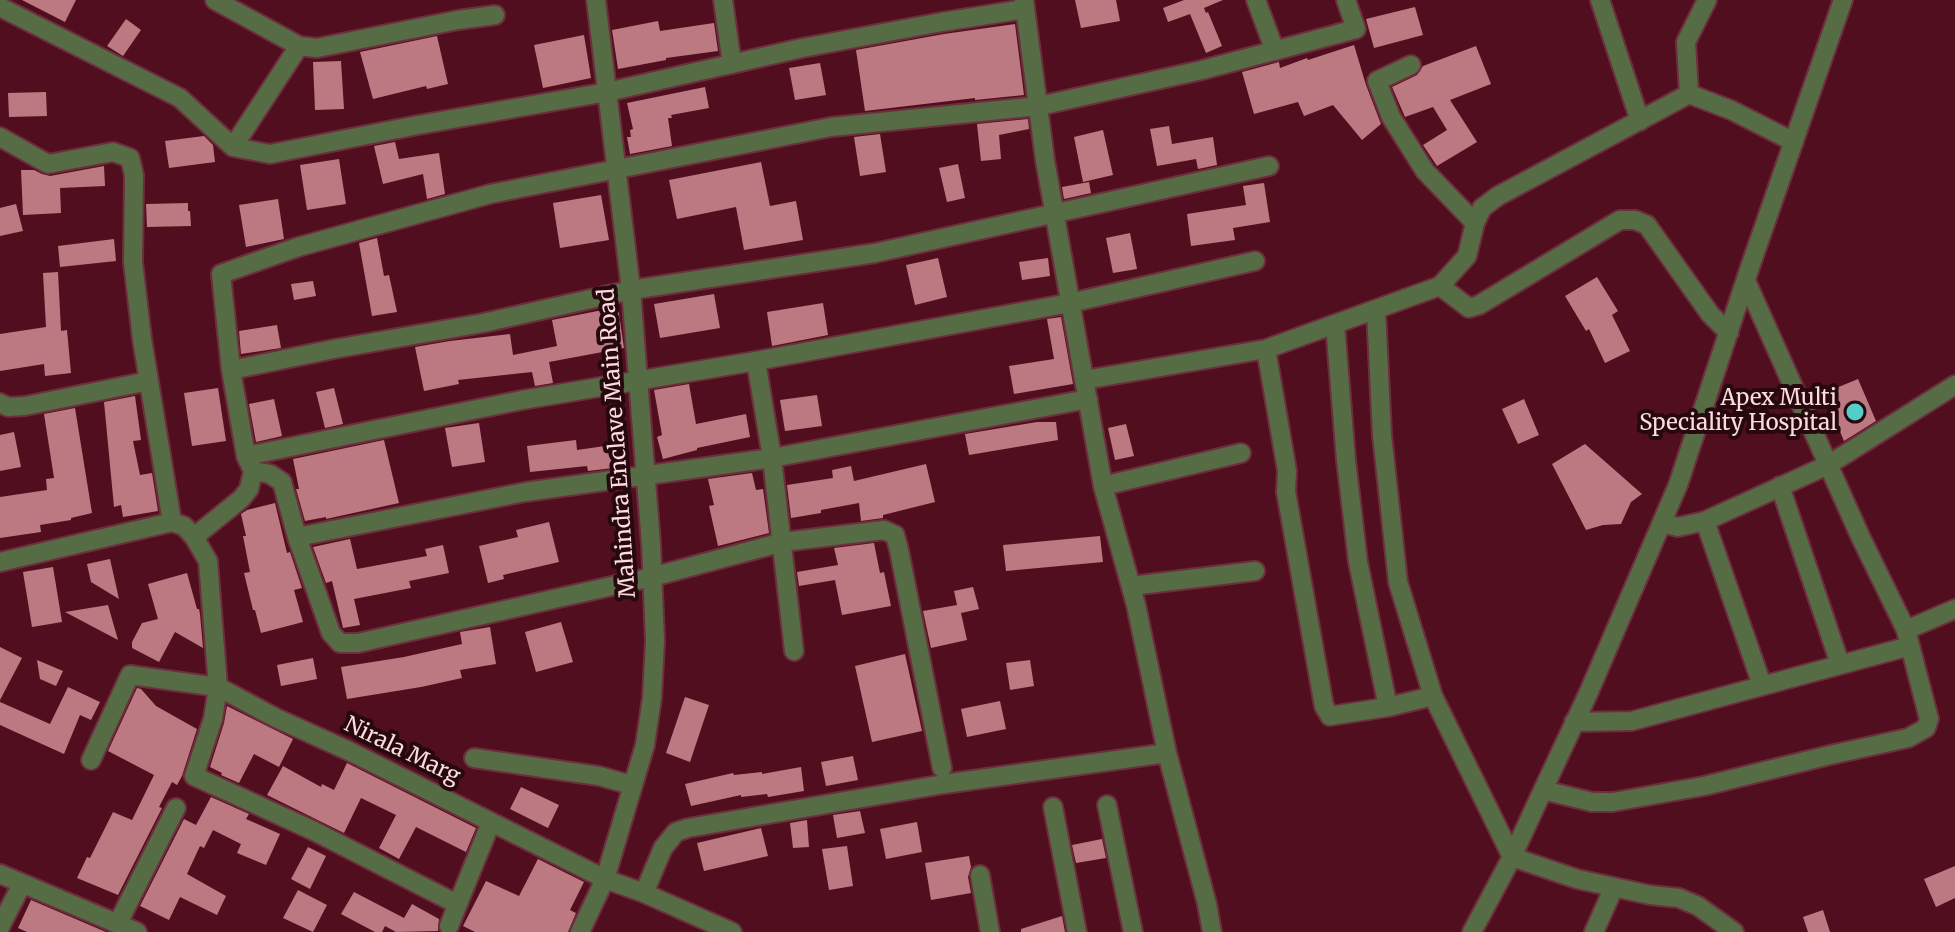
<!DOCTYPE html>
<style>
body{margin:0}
canvas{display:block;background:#510e1f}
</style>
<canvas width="1955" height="932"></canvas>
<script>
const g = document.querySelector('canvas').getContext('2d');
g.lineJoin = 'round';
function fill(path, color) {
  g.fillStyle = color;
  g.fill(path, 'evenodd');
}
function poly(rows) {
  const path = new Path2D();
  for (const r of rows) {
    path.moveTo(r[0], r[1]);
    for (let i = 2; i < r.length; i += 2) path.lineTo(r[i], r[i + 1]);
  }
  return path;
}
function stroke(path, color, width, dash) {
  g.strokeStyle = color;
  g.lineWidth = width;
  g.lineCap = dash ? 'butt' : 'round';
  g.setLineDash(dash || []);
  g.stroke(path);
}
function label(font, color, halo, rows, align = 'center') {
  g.font = font + ' Merriweather,serif';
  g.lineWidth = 8;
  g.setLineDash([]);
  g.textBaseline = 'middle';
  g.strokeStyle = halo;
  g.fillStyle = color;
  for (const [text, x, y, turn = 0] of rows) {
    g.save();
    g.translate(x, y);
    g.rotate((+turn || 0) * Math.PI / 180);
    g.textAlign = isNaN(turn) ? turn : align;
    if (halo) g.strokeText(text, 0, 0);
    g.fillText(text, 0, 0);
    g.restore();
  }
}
fill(poly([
 [22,0,76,0,65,22],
 [1075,0,1116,0,1120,21,1081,28],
 [1184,0,1223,0,1204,8,1206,13,1208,12,1222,46,1206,53,1190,14,1168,22,1163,8],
 [1415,7,1423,35,1374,48,1366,19],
 [126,19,141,30,123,56,107,46],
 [658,21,660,31,714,23,718,51,666,58,666,60,618,69,612,30],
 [1015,24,1024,95,975,100,975,98,865,111,856,50,944,34],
 [584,35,591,78,543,88,534,45],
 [437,36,448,84,427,89,426,86,373,99,360,52],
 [1354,45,1366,85,1381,124,1362,140,1333,105,1304,116,1298,102,1254,114,1242,72,1279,62,1280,68,1307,58,1308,60],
 [1476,46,1491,84,1450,100,1477,142,1437,166,1423,145,1447,130,1433,107,1405,117,1392,87,1417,75,1423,66],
 [341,61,344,109,315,110,313,62],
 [820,63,826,95,795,100,789,68],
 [705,87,709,108,671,115,672,118,668,118,672,146,630,154,627,137,631,137,630,130,633,129,627,103],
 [46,92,47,116,9,117,8,93],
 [1028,119,1029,129,999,135,1001,159,981,161,977,124],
 [1169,126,1172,144,1213,137,1217,165,1198,169,1196,159,1157,166,1150,129],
 [1103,130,1113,175,1083,182,1074,137],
 [880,134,886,172,860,176,854,137],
 [204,136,213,145,215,162,169,168,165,141],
 [395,142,399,159,439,153,445,194,427,199,423,174,383,184,374,146],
 [339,159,346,204,307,210,300,165],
 [761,162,770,206,796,201,803,240,744,250,736,207,677,219,669,180],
 [958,164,965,198,947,202,939,168],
 [104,166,105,186,60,188,61,213,23,215,21,170,34,170,42,174,50,176],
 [1089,182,1091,193,1064,199,1062,187],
 [1264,183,1270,222,1233,228,1235,240,1191,246,1187,214,1246,205,1243,186],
 [601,195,609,240,560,248,553,203],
 [278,199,284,239,246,247,239,205],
 [188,203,188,211,190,211,191,226,147,227,146,204],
 [16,204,23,231,0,236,0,208],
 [1130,233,1137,269,1113,273,1106,238],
 [377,238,384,276,389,275,397,312,372,316,359,243],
 [114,239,116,261,60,267,58,246],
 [938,258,947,297,915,305,906,265],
 [1048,258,1050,276,1022,280,1019,262],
 [58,272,61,331,67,330,71,373,45,376,44,364,0,371,0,334,46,327,43,273],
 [1597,277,1618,311,1612,315,1630,351,1605,363,1589,329,1586,331,1565,296],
 [313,281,316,296,294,300,291,284],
 [714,294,720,328,660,338,654,304],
 [823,303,828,335,772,346,767,312],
 [618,307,624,348,549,362,553,383,535,386,532,372,458,380,459,384,424,391,415,347,450,341,510,334,513,355,557,346,552,320],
 [1061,317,1073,384,1014,394,1009,366,1054,359,1047,319],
 [277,325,281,348,241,354,239,331],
 [1858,379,1876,421,1844,441,1824,393],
 [689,384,696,424,746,414,750,437,697,448,697,450,663,459,657,437,662,435,654,390],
 [218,388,226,441,192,446,184,393],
 [334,388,343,424,325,428,316,392],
 [817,395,822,426,785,431,780,400],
 [135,396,141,440,133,441,140,475,152,473,158,511,123,517,121,505,114,507,104,402],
 [274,399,282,436,256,442,249,404],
 [1524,399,1539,435,1518,444,1502,409],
 [75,408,92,513,71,518,71,520,40,525,41,532,0,538,0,497,47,490,46,479,54,478,44,414],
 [1037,422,1056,422,1058,440,969,455,965,434],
 [479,423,485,462,452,467,445,428],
 [1126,424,1134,456,1115,460,1108,428],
 [14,432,21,467,0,471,0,435],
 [384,440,399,503,326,519,326,517,305,521,296,489,299,489,293,459],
 [576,440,577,450,626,443,629,466,588,471,587,466,530,472,527,446],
 [1585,444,1642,494,1631,502,1621,524,1603,525,1586,530,1552,464],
 [926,464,935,502,883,515,883,518,861,521,859,503,821,510,821,513,791,518,787,485,833,478,832,470,851,466,854,481],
 [752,473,756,490,763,489,769,533,718,546,709,506,714,505,708,479],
 [275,503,287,553,290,552,302,588,294,590,303,622,261,633,255,610,253,610,244,573,250,572,243,536,246,536,241,514,247,510],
 [549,522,559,562,503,575,504,579,488,583,479,546,518,537,516,530],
 [1100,536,1103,562,1006,571,1003,545],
 [350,539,357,569,427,556,425,549,443,545,449,573,409,581,411,588,354,599,360,625,343,628,332,581,326,583,313,547],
 [874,543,880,573,884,572,891,606,842,615,835,580,799,586,797,572,838,565,834,548],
 [110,559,119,599,91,582,87,564],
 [53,567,62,622,32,627,23,572],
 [187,573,197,609,199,609,200,614,203,648,175,632,159,662,132,648,132,642,142,623,158,619,148,584],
 [973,587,979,609,961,613,967,640,931,648,923,611,957,605,954,591],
 [108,605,118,640,65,612],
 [561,622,573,662,536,672,525,632],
 [490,627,496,664,460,670,462,678,421,687,347,699,341,667,404,657,462,644,460,632],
 [0,647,22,658,0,700],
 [905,654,922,731,872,742,855,666],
 [313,658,317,679,281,686,277,665],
 [37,660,63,671,56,686,40,679],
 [1030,660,1034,686,1010,690,1006,663],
 [68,687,100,702,91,720,80,715,64,754,0,725,0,702,50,724],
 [137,688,141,689,156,706,197,729,182,776,177,785,172,782,159,807,162,808,118,895,77,878,87,857,90,858,113,812,132,820,154,775,108,751],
 [685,697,709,705,690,762,666,753],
 [1000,701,1006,729,967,737,961,709],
 [227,706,293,739,279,767,254,754,239,783,221,775,222,773,210,767,224,723],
 [853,756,858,780,826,786,821,762],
 [347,763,476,828,466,852,416,827,399,859,379,848,396,815,361,798,344,833,267,795,283,766,321,787,322,784,334,790],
 [801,767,804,791,768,797,767,794,741,797,741,795,691,806,685,784,733,773,734,775,762,772,762,774],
 [521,787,559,805,548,828,510,809],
 [211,797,249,814,246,819,280,834,266,865,237,853,241,844,213,830,204,848,200,846,187,874,226,896,217,915,180,897,169,920,140,906,184,819,196,825],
 [860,811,865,833,837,838,833,815],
 [807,820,809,847,793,848,790,823],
 [917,822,922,852,886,859,880,829],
 [761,828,768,856,704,871,697,843],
 [1102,839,1106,858,1076,863,1072,845],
 [847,846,853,886,829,890,822,849],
 [308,847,326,856,310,889,291,879],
 [969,856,971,867,968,877,971,893,931,900,925,863],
 [538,859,584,882,570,910,576,913,568,932,475,932,463,926,486,881,519,896],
 [1955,866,1955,898,1936,907,1924,879],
 [298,890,327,905,313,932,283,918],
 [354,892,404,918,412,904,439,919,438,931,396,932,385,926,382,932,375,932,341,914],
 [31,900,106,932,27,932,18,928],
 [1823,910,1830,932,1808,932,1803,917],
 [1062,916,1065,932,1021,932,1021,929]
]), '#bc7981');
const minor = poly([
 [215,0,299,46,317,48,458,20,495,15],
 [723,0,732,64],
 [1024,0,1045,160,1103,486,1136,605,1167,753,1207,904,1212,932],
 [1256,0,1275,51],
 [1600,0,1640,121],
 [0,7,180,98,233,147,270,154,418,125,607,92,802,48,942,22,1025,9],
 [1411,65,1377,81,1391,117,1425,171,1475,223],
 [1689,94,1686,42,1707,0],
 [0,137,48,164,113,152,130,158,134,175,133,262,142,339,172,522,184,526,194,537,208,561,218,687,213,719,194,776,314,831,457,904],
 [233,147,299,46],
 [1440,286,1469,308,1479,305,1620,220,1635,220,1647,225,1710,314,1729,333],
 [1376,310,1382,435,1398,582,1433,696,1512,857,1577,879,1650,895,1679,898,1698,906,1734,932],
 [1335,324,1346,460,1358,562,1388,707],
 [1266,349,1287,471,1286,492,1324,706,1330,716,1388,707,1433,696],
 [756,361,772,458,794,651],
 [231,370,334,349,483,323,631,290,875,253,1269,166],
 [1084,380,1266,349,1440,286,1467,256,1475,223,1482,208,1498,196,1689,94,1731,110,1794,142],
 [0,403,8,407,25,406,149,381],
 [246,456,522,400,756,361,1070,303,1255,261],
 [253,471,270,474,282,482,297,537,331,633,340,643,358,643,652,577,783,542,884,530,895,535,899,550,942,768],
 [1103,486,1241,453],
 [1780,486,1840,664],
 [1662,523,1678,527,1705,521],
 [194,537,241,499,249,489,253,471,246,456,231,370,221,274,298,247,490,194,831,127,1039,106,1202,70,1356,29,1346,0],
 [297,537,525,492,772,458,1088,399],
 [0,562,172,522],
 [1131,586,1255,571],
 [1906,630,1955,609],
 [1762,685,1705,521,1828,465,1955,385],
 [1574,722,1632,721,1910,646],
 [474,758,599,776,624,783,632,787],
 [91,760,130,675,218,687,276,718,349,751,605,879,644,893,732,932],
 [1543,790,1592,802,1613,802,1704,786,1830,755,1908,738,1926,728,1929,719,1906,630,1861,538,1746,281],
 [1107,805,1133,932],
 [1053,807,1077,932],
 [0,874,137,932],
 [980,875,990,932],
 [644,893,663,848,676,832,688,828,944,784,1167,753],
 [118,923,176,808],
 [449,926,491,822],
 [0,927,22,884],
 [580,932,605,879,645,745,652,698,655,641,651,544,631,290,596,0],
 [1472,932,1512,857,1543,790,1588,694,1678,485,1750,267,1843,0],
 [1594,932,1614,887]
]);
stroke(minor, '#6d2f3e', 22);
stroke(minor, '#566c44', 18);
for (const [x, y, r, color] of [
 [1855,412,10,"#54cdc8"]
]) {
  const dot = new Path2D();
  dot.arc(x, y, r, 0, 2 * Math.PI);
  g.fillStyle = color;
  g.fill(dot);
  stroke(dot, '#25090e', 3);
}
label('22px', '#fedbdf', '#25090e', [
 ["Apex Multi",1837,399],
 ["Speciality Hospital",1837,424]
], 'right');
label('22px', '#fedbdf', '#25090e', [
 ["Mahindra Enclave Main Road",618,443,-94],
 ["Nirala Marg",402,751,26]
]);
</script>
